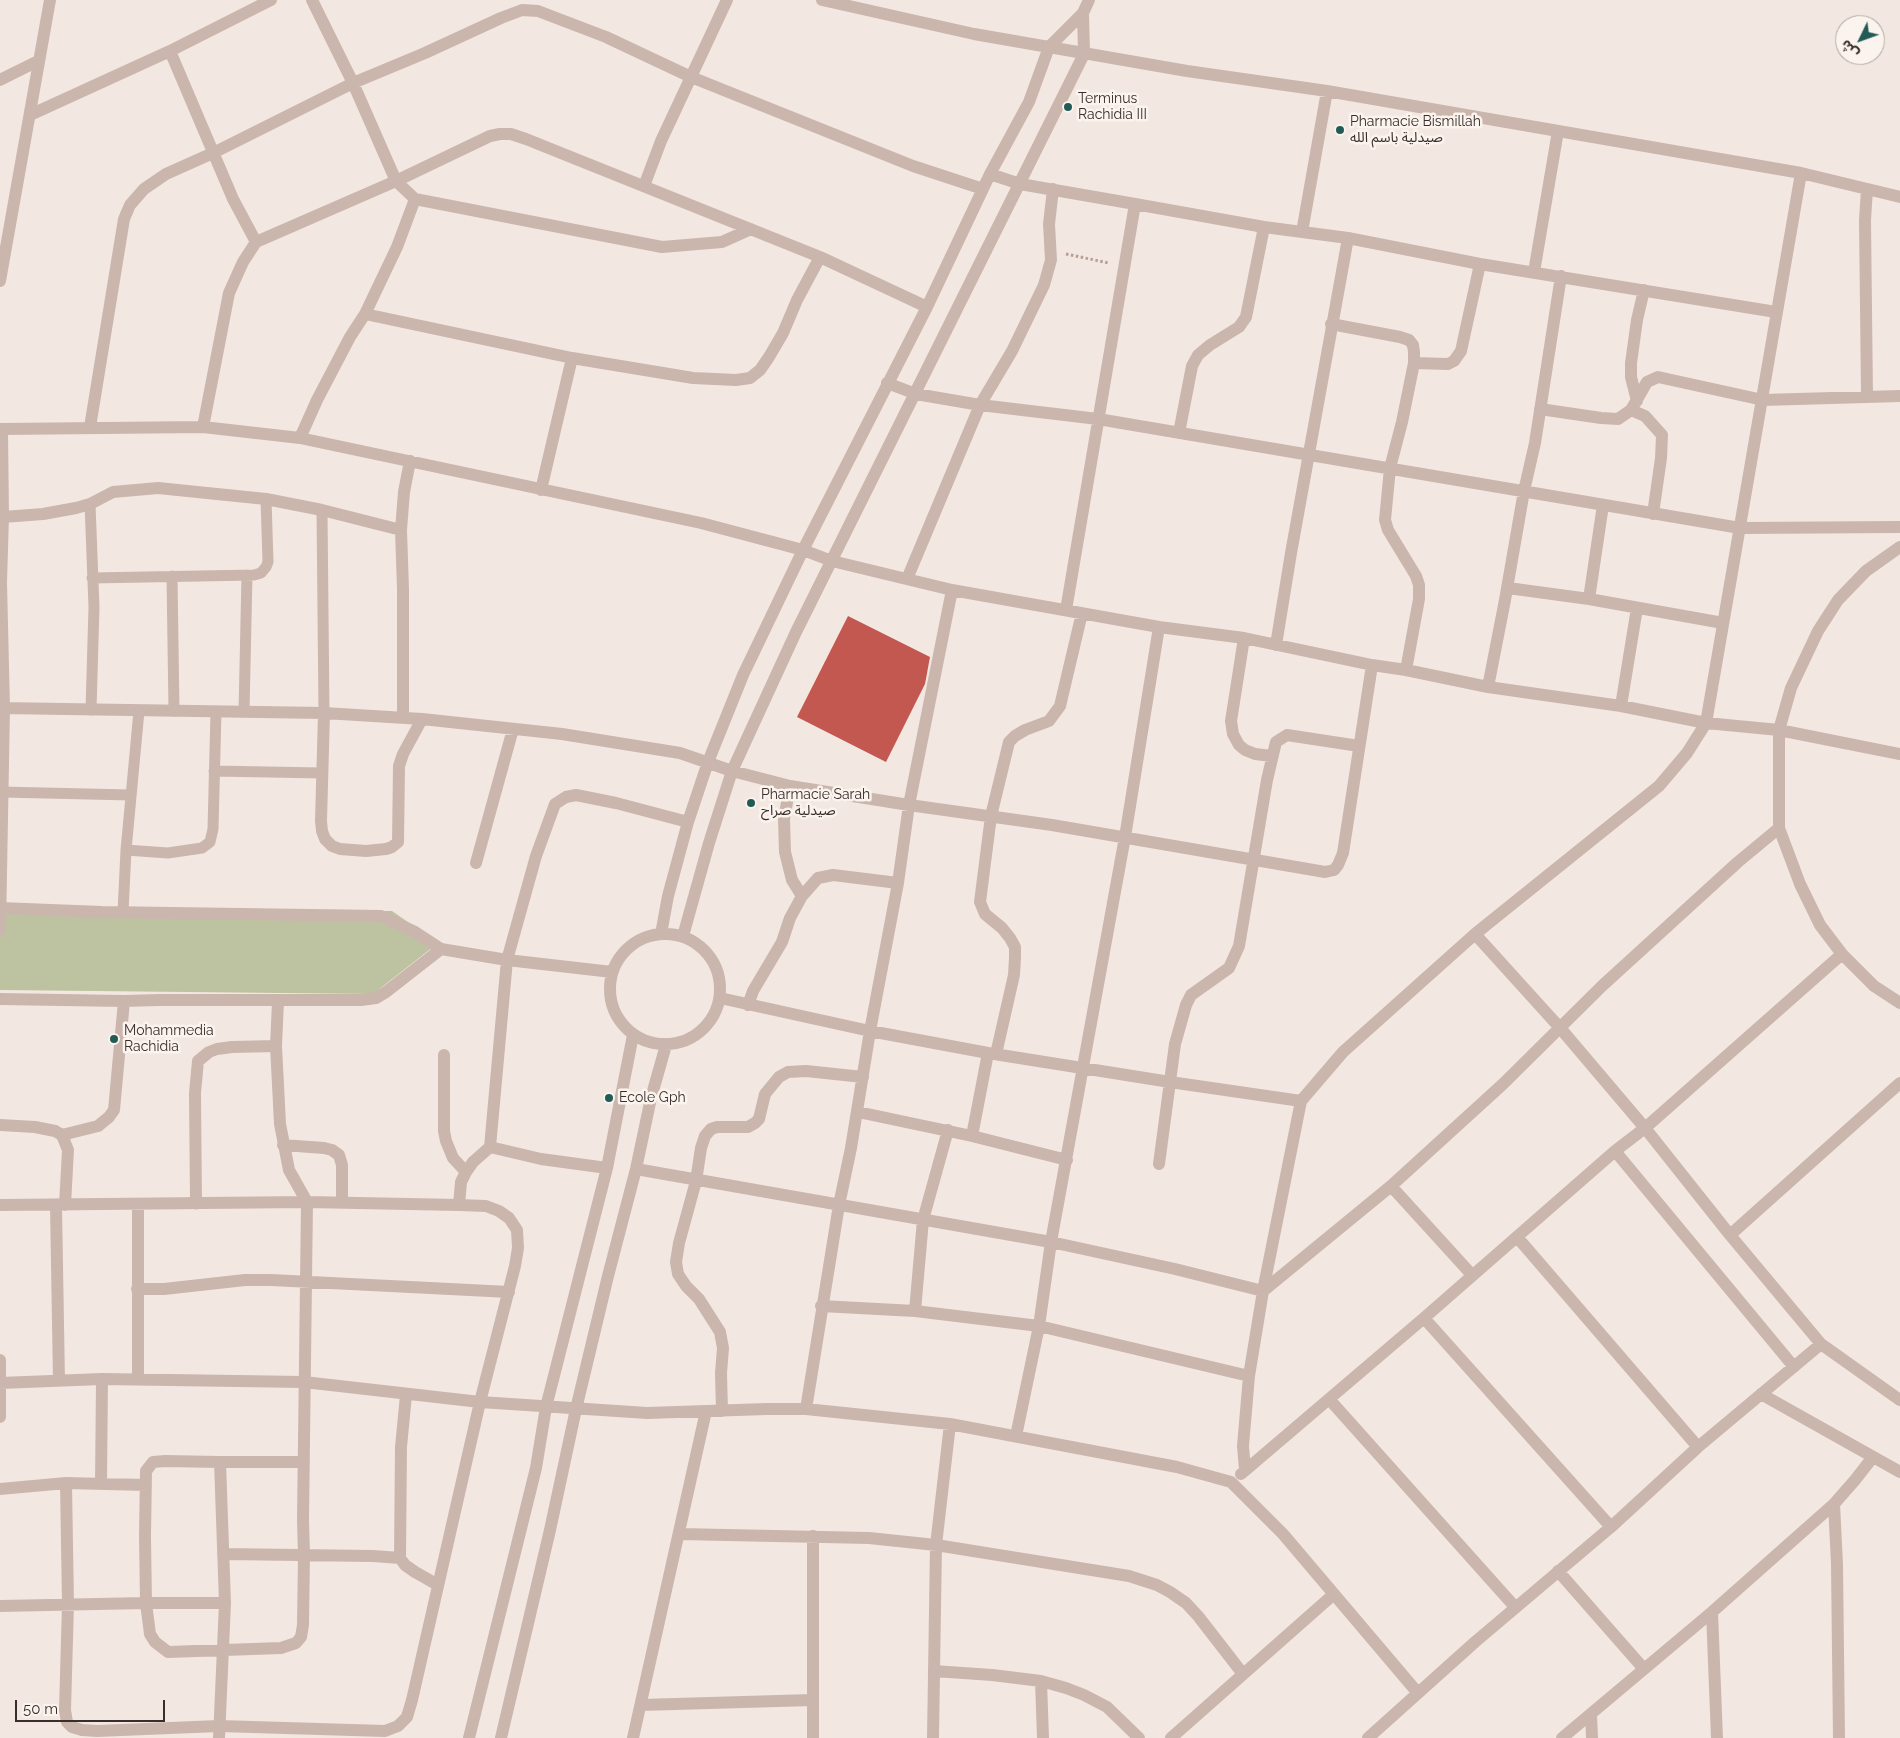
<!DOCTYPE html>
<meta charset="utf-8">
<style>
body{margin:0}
#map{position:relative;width:1900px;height:1738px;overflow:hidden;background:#f3e8e1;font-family:Raleway,"Noto Sans Arabic",sans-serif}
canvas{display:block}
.north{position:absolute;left:1835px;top:15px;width:50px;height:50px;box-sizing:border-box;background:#faf3ee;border:1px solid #ada4a0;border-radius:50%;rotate:228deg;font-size:14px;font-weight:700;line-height:20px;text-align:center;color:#3a2e2b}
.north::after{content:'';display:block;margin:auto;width:18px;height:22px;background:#225b55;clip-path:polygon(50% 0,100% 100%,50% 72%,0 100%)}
.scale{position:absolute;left:15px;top:1700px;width:150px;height:22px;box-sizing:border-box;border:2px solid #3a2e2b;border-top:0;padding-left:6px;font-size:15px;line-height:18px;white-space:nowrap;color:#3a2e2b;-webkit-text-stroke:4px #faf3ee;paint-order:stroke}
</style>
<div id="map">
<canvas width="1900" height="1738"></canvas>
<div class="north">ش</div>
<div class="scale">50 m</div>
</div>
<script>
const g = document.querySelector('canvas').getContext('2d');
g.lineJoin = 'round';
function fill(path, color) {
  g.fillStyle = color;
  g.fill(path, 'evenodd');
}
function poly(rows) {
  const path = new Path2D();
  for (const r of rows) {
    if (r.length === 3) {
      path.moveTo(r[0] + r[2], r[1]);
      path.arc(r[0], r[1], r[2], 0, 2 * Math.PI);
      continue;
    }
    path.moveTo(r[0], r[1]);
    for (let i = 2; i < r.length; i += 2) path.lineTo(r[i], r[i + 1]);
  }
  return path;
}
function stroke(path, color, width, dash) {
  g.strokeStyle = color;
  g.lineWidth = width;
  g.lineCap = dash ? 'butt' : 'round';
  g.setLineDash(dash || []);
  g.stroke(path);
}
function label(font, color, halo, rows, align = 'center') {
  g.font = font + ' Raleway,"Noto Sans Arabic",sans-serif';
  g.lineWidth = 5;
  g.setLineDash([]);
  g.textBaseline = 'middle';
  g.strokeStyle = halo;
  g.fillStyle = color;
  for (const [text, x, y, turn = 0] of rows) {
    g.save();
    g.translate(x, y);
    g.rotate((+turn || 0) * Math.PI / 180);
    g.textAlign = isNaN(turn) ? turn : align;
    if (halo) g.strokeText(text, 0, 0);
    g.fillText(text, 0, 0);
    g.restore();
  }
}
fill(poly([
 [0,911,392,911,438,943,373,994,0,990]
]), '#bdc2a1');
fill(poly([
 [848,616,930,657,925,684,886,762,797,717]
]), '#c25850');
stroke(poly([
 [1066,254,1109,263]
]), '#b79f97', 3, [2.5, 2.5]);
stroke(poly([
 [90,504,94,607,91,710],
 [322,510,324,713],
 [172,576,174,711],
 [92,578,254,575,261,573,266,567,268,562,266,499],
 [244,712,247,575],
 [214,771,322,773],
 [1,792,131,795],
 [126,850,168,853,202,848,210,842,213,829,216,712],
 [123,912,126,850,139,711]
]), '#cbb6ad', 11);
stroke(poly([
 [312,0,353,83,396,181,415,199,662,247,722,242,751,229],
 [822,0,974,34,1187,71,1327,91,1801,173,1900,197],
 [170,51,271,0],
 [0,80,38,61],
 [30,115,170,51,233,199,256,242],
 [990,174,1020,184,1135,204,1264,227,1348,238,1480,264,1776,312],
 [644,186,661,141,727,0],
 [1867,189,1865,220,1867,396],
 [1302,232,1327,91],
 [1534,272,1558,131],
 [0,281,50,0],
 [365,314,572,358,693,378,736,380,750,378,760,370,769,357,783,333,797,300,820,257],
 [1331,324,1400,337,1409,340,1413,345,1414,352,1414,363,1402,422,1390,468,1385,520,1388,530,1416,576,1419,585,1419,599,1406,670],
 [1414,363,1448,364,1454,361,1461,351,1480,264],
 [887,383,916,394,980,405,1098,419,1740,528,1900,527],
 [1637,401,1631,377,1631,363,1637,320,1644,290],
 [1540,409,1601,418,1618,419,1631,410,1647,382,1658,377,1763,400,1900,396],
 [1631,410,1645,416,1662,435,1661,458,1653,514],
 [90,427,124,219,130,205,144,189,166,174,213,153,353,83,425,53,501,18,522,10,538,11,606,37,691,77,913,166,983,189],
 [203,427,229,293,243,262,256,242,396,181,490,136,500,134,511,134,526,139,820,257,927,307],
 [0,429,203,427,300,438,701,523,803,550,832,561,952,590,1159,627,1244,638,1372,665,1406,670,1488,687,1621,706,1706,723,1779,730,1900,754],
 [1179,433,1192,366,1198,355,1210,345,1239,327,1246,317,1264,227],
 [300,438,317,400,350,337,365,314,397,247,415,199],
 [541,490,572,358],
 [1603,505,1589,599,1723,623],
 [3,517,43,514,76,508,90,504,113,492,158,488,266,499,322,510,401,530],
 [1900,547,1866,571,1838,600,1818,631,1791,688,1779,730,1779,828,1800,884,1820,925,1842,954,1874,986,1900,1003],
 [907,579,980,405,1012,351,1044,285,1051,260,1049,224,1053,189],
 [1508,588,1589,599],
 [1066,610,1135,204],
 [1244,638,1231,721,1233,734,1239,745,1245,750,1255,754,1272,756],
 [1276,645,1291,553,1348,238],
 [1488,687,1505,600,1524,491,1535,443,1561,276],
 [1621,706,1637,608],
 [0,708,324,713,422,719,562,734,680,753,732,771,790,786,909,805,1052,825,1325,872,1334,870,1338,865,1343,853,1372,665],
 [324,713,321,821,322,831,325,839,332,846,340,849,366,851,386,849,392,847,398,842,399,766,403,754,422,719],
 [403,717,403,589,401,530,404,492,410,461],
 [790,786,784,819,785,852,792,880,802,896],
 [476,863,513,729],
 [0,908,102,912,381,916,415,932,441,949,507,960,612,972],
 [0,930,4,708,1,582,3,517,2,429],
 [665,989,55],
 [661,934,668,896,688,822,708,762,743,675,803,550,927,307,990,174,1029,102,1049,47,1083,13,1089,0],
 [1475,934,1561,1029,1645,1128,1730,1235,1821,1344,1900,1400],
 [683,936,709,843,732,771,796,632,1084,54,1083,13],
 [720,998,870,1031,988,1053,1170,1082,1301,1101],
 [0,999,124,1001,159,1000,361,1000,376,998,386,992,441,949],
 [748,1005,753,991,782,942,790,918,802,896,818,878,833,875,898,883],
 [996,1054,1014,975,1015,957,1015,947,1010,938,1002,928,985,914,980,902,991,816,1009,742,1015,736,1025,730,1049,721,1060,706,1082,613],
 [444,1055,444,1131,446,1141,453,1158,466,1172],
 [858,1112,972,1136,1067,1160],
 [0,1125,35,1127,55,1131,62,1135,68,1150,65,1205],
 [62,1135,98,1126,109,1117,114,1110,124,1001],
 [972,1136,988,1053],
 [283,1145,324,1148,332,1150,339,1155,342,1165,342,1202],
 [1615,1151,1794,1367],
 [1159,1164,1175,1044,1186,1005,1191,995,1229,968,1239,946,1267,780,1276,742,1287,735,1359,746],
 [607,1168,541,1159,490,1147,507,960,536,856,555,804,566,797,576,795,616,803,688,822],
 [636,1169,1051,1242,1175,1269,1263,1291,1391,1186,1503,1084,1602,986,1738,862,1779,828],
 [1391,1186,1472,1275],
 [196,1204,195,1093,198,1061,209,1052,217,1049,232,1047,276,1046],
 [0,1205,307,1202,459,1205,461,1182,466,1172,473,1162,490,1147],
 [56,1206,59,1381],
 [1730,1235,1900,1083],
 [1517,1237,1698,1447],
 [137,1289,164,1289,245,1280,271,1280,509,1292],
 [821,1306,915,1311,1039,1326,1249,1376],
 [915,1311,923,1220,948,1130],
 [1424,1318,1611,1527],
 [0,1360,0,1417],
 [138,1379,138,1204],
 [0,1383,102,1379,304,1382,480,1402,647,1413,767,1409,806,1409,950,1424,1177,1467,1231,1482,1283,1534,1417,1692],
 [1761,1394,1900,1472],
 [1329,1399,1515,1607],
 [806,1409,839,1205,851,1148,870,1031,898,883,909,805,952,590],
 [722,1411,721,1373,723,1348,720,1332,699,1299,686,1286,678,1274,676,1262,679,1243,696,1181,701,1148,705,1136,711,1129,717,1127,748,1127,755,1123,759,1119,765,1094,779,1077,788,1072,806,1071,863,1077],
 [1016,1436,1039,1326,1051,1242,1125,837,1159,627],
 [165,1461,220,1462,225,1603,146,1603,145,1536,146,1471,153,1462,165,1461],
 [220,1462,304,1462],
 [1245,1470,1243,1446,1249,1376,1263,1291,1301,1101,1343,1052,1475,934,1659,786,1687,753,1706,723,1801,173],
 [1241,1474,1424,1318,1615,1151,1645,1128,1842,954],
 [66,1483,68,1604,65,1710,67,1722,72,1727,82,1730,97,1731,219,1726,385,1731,398,1726,407,1717,412,1700,480,1402,515,1266,518,1248,517,1230,509,1218,499,1211,486,1206,459,1205],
 [101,1484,102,1379],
 [0,1489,66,1483,146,1485],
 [1834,1504,1837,1564,1839,1738],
 [679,1534,869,1538,936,1545,1129,1576,1157,1585,1170,1592,1186,1603,1198,1616,1243,1674],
 [223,1554,373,1556,400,1558,401,1447,406,1395],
 [400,1558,405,1565,415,1572,438,1585],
 [1558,1571,1644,1669],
 [0,1606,146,1603,150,1634,155,1642,168,1652,281,1648,296,1643,301,1637,303,1625,304,1555,303,1520,307,1202,289,1170,280,1124,276,1046,278,1001],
 [1712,1612,1717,1738],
 [934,1671,992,1675,1041,1681,1066,1688,1084,1695,1107,1707,1139,1738],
 [1041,1681,1043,1738],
 [641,1705,812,1700],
 [1591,1714,1592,1738],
 [219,1738,225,1603],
 [469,1738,536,1468,546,1407,607,1168,633,1035],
 [501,1738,550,1530,576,1409,608,1276,636,1169,651,1098,666,1045],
 [633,1738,706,1411],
 [813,1738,813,1536],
 [933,1738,936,1545,950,1424],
 [1171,1738,1334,1594],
 [1368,1738,1475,1642,1611,1527,1698,1447,1821,1344],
 [1562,1738,1712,1612,1834,1504,1855,1480,1873,1457]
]), '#cbb6ad', 12);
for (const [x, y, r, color] of [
 [1068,107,5,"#225b55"],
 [1340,130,5,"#225b55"],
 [751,803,5,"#225b55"],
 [114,1039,5,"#225b55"],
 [609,1098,5,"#225b55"]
]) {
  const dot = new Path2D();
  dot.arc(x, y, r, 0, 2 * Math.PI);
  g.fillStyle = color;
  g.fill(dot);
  stroke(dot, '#faf3ee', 2);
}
label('14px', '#3a2e2b', '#faf3ee', [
 ["Terminus",1078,99],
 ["Rachidia III",1078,115],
 ["Pharmacie Bismillah",1350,122],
 ["صيدلية باسم الله",1350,138],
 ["Pharmacie Sarah",761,795],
 ["صيدلية صراح",761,811],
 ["Mohammedia",124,1031],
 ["Rachidia",124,1047],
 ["Ecole Gph",619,1098]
], 'left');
</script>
